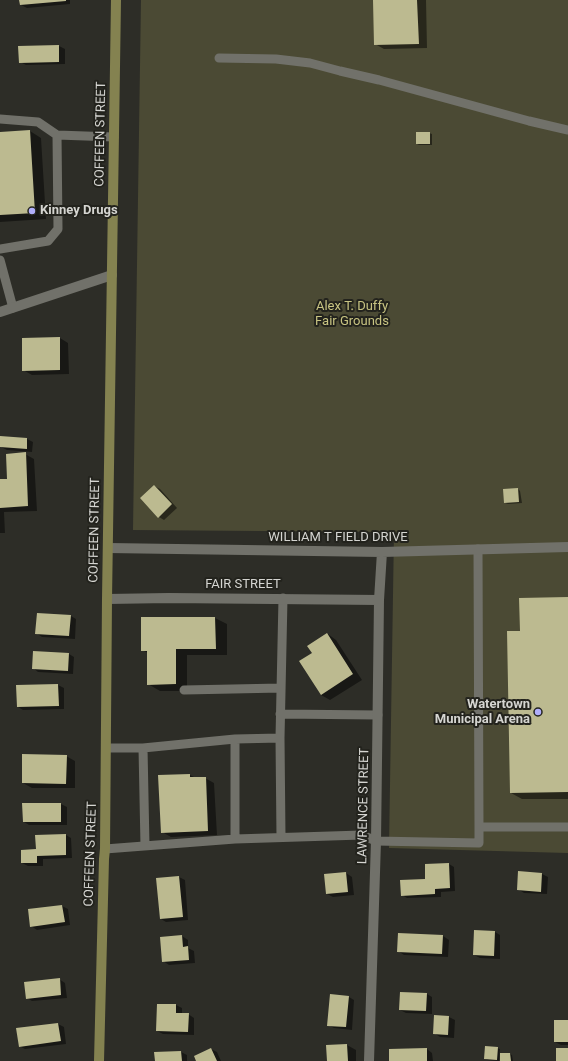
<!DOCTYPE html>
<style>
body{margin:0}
canvas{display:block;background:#2d2d27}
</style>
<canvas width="568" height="1061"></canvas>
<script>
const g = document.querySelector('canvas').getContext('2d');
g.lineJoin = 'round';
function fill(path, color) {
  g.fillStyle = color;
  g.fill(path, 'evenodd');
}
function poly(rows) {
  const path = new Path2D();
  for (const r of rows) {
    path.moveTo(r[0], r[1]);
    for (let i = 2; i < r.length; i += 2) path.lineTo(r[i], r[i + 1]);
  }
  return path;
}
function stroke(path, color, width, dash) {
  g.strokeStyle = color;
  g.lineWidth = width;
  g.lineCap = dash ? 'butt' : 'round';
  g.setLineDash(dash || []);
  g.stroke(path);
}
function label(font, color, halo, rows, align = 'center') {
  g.font = font + ' Roboto,sans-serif';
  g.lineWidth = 4;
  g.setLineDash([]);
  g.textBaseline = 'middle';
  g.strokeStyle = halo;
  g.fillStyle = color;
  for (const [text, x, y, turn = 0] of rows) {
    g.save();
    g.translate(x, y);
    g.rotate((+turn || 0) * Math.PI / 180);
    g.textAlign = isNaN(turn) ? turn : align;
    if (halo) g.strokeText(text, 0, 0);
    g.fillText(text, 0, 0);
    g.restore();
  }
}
fill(poly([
 [141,0,568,0,568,853,389,848,394,532,133,530]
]), '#4b4a34');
fill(poly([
 [20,0,70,0,70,4,27,8,21,5],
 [374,0,426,0,427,48,384,49,375,44],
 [59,46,65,49,65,64,26,65,20,62],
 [30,131,41,138,46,219,0,222,0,133],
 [429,133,432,134,432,145,419,145,417,144],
 [60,338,68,343,69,374,32,375,23,370],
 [1,437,27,439,33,442,32,452,7,450,1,447],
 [25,454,34,459,37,511,4,512,5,533,0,533,0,480,8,480],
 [154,486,160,489,177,508,164,520,159,517],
 [518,489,520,491,522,503,508,504,505,503],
 [568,598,568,799,522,799,511,793,521,632],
 [71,616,76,619,75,639,42,637,36,633],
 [142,618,215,618,227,624,227,655,187,655,187,691,160,691,148,684,148,653,142,650],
 [328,634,336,640,362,680,330,700,321,695],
 [69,654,74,657,73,674,38,672,33,668],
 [58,685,64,688,64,709,23,710,18,707,17,686],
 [66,756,75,761,75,788,32,788,23,783],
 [190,775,196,778,205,778,214,783,217,835,171,837,162,832,159,776],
 [23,804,61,804,67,807,67,825,29,825,24,822],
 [66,835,71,838,72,858,43,859,43,866,28,866,22,863,37,850],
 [449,864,454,867,455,891,441,892,441,897,407,898,402,895,426,880],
 [346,873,352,877,354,895,333,897,327,894,325,875],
 [542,874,548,877,547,894,524,893,518,889],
 [179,877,185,880,188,920,166,922,161,919],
 [62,906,68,909,70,925,37,930,31,926,29,910],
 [495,932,500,935,500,959,480,958,474,955],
 [399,934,443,936,449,940,448,957,404,955,398,951],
 [182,936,188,940,188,948,194,951,195,963,169,965,163,961],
 [59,979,65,983,67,998,32,1001,27,998],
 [427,994,432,997,432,1014,406,1013,400,1010],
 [349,997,354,1000,352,1030,334,1028,328,1025],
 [158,1005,176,1005,182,1008,182,1014,188,1014,194,1018,194,1035,163,1034,157,1031],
 [449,1017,455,1020,454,1038,440,1037,434,1033],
 [568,1021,568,1045,561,1045,555,1042],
 [58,1024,64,1027,66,1044,25,1049,19,1046,17,1029],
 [347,1045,356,1050,356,1061,328,1061],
 [497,1048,500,1049,499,1061,487,1060,485,1059],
 [211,1049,217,1052,221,1061,197,1061],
 [427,1049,432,1053,433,1061,390,1061],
 [181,1052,187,1055,187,1061,156,1061,155,1053],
 [510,1054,512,1055,513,1061,501,1061]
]), '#0007');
fill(poly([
 [19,0,66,0,66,1,20,5],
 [373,0,417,0,419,44,374,45],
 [59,45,59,62,19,63,18,46],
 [30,130,35,213,0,215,0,132],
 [416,132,430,132,430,144,416,144],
 [60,337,60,370,22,371,22,338],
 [0,436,27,438,27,449,0,447],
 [26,452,28,506,0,508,0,479,7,479,6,454],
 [154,485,172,504,158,518,140,498],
 [518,488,519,502,504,503,503,489],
 [568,597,568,792,510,793,507,631,520,631,519,598],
 [37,613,71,615,69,636,35,634],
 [141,617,215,617,216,649,176,649,176,684,147,685,147,651,141,651],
 [327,633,353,674,321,695,299,661,312,653,307,646],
 [33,651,69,653,68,671,32,669],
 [58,684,59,706,17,707,16,685],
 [22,754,67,755,66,784,22,783],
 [190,774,190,777,206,777,208,831,161,833,158,775],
 [22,803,61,803,61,822,23,822],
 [66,834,66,855,37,856,37,863,21,863,21,850,36,849,35,835],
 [449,863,450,888,435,889,435,894,401,896,400,880,425,879,425,864],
 [518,871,542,873,541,892,517,890],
 [346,872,348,892,326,894,324,874],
 [179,876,183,917,160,919,156,878],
 [62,905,65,922,30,927,28,909],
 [474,930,495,931,494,956,473,955],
 [398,933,443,935,442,954,397,952],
 [182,935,183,947,188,946,189,960,162,962,160,937],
 [60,978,61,995,26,999,24,982],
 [400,992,427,993,426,1011,399,1010],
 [330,994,349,996,346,1027,327,1026],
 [157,1004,176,1004,176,1013,189,1013,188,1032,156,1031],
 [434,1015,449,1016,448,1035,433,1034],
 [554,1020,568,1020,568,1042,554,1042],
 [58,1023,61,1041,19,1047,16,1028],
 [347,1044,348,1061,327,1061,326,1045],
 [485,1046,498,1047,497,1060,484,1059],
 [211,1048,217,1061,196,1061,194,1056],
 [427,1048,427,1061,389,1061,389,1049],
 [556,1048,568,1048,568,1061,556,1061],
 [181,1051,182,1061,155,1061,154,1052],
 [500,1053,510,1053,511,1061,500,1061]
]), '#bcba90');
stroke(poly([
 [219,58,276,59,310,63,340,71,379,80,529,121,568,130],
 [0,119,38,122,57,135,114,137],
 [0,249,48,241,58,229,57,135],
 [0,260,13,308],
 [478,549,479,827,568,827],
 [184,690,281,688],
 [280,714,378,715],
 [280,738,283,598],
 [235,739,280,738,281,837],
 [106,748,143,748,235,739,235,839],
 [143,748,145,846],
 [105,849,235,839,362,835,376,841,479,843,479,827]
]), '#71716a', 9);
stroke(poly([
 [108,548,382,552,568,547],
 [107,599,169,598,379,600],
 [369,1061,376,841,379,600,382,552]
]), '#71716a', 10);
stroke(poly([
 [0,312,112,275]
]), '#71716a', 10);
stroke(poly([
 [99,1061,104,859,105,849,107,599,116,0]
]), '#848250', 10);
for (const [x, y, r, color] of [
 [32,211,4,"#b0aefa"],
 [538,712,4,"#b0aefa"]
]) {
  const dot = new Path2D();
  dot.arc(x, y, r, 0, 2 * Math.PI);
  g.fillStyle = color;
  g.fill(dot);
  stroke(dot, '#23231d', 1.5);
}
label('13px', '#d5d5d1', '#23231d', [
 ["COFFEEN STREET",101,134,-89],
 ["COFFEEN STREET",95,530,-89],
 ["WILLIAM T FIELD DRIVE",338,538],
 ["FAIR STREET",243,585],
 ["LAWRENCE STREET",364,806,-89],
 ["COFFEEN STREET",91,854,-88]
]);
label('bold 13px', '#d5d5d1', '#23231d', [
 ["Kinney Drugs",40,211],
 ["Watertown",530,705,"right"],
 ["Municipal Arena",530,720,"right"]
], 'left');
label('13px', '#c8c482', '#23231d', [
 ["Alex T. Duffy",352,307],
 ["Fair Grounds",352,322]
]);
</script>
